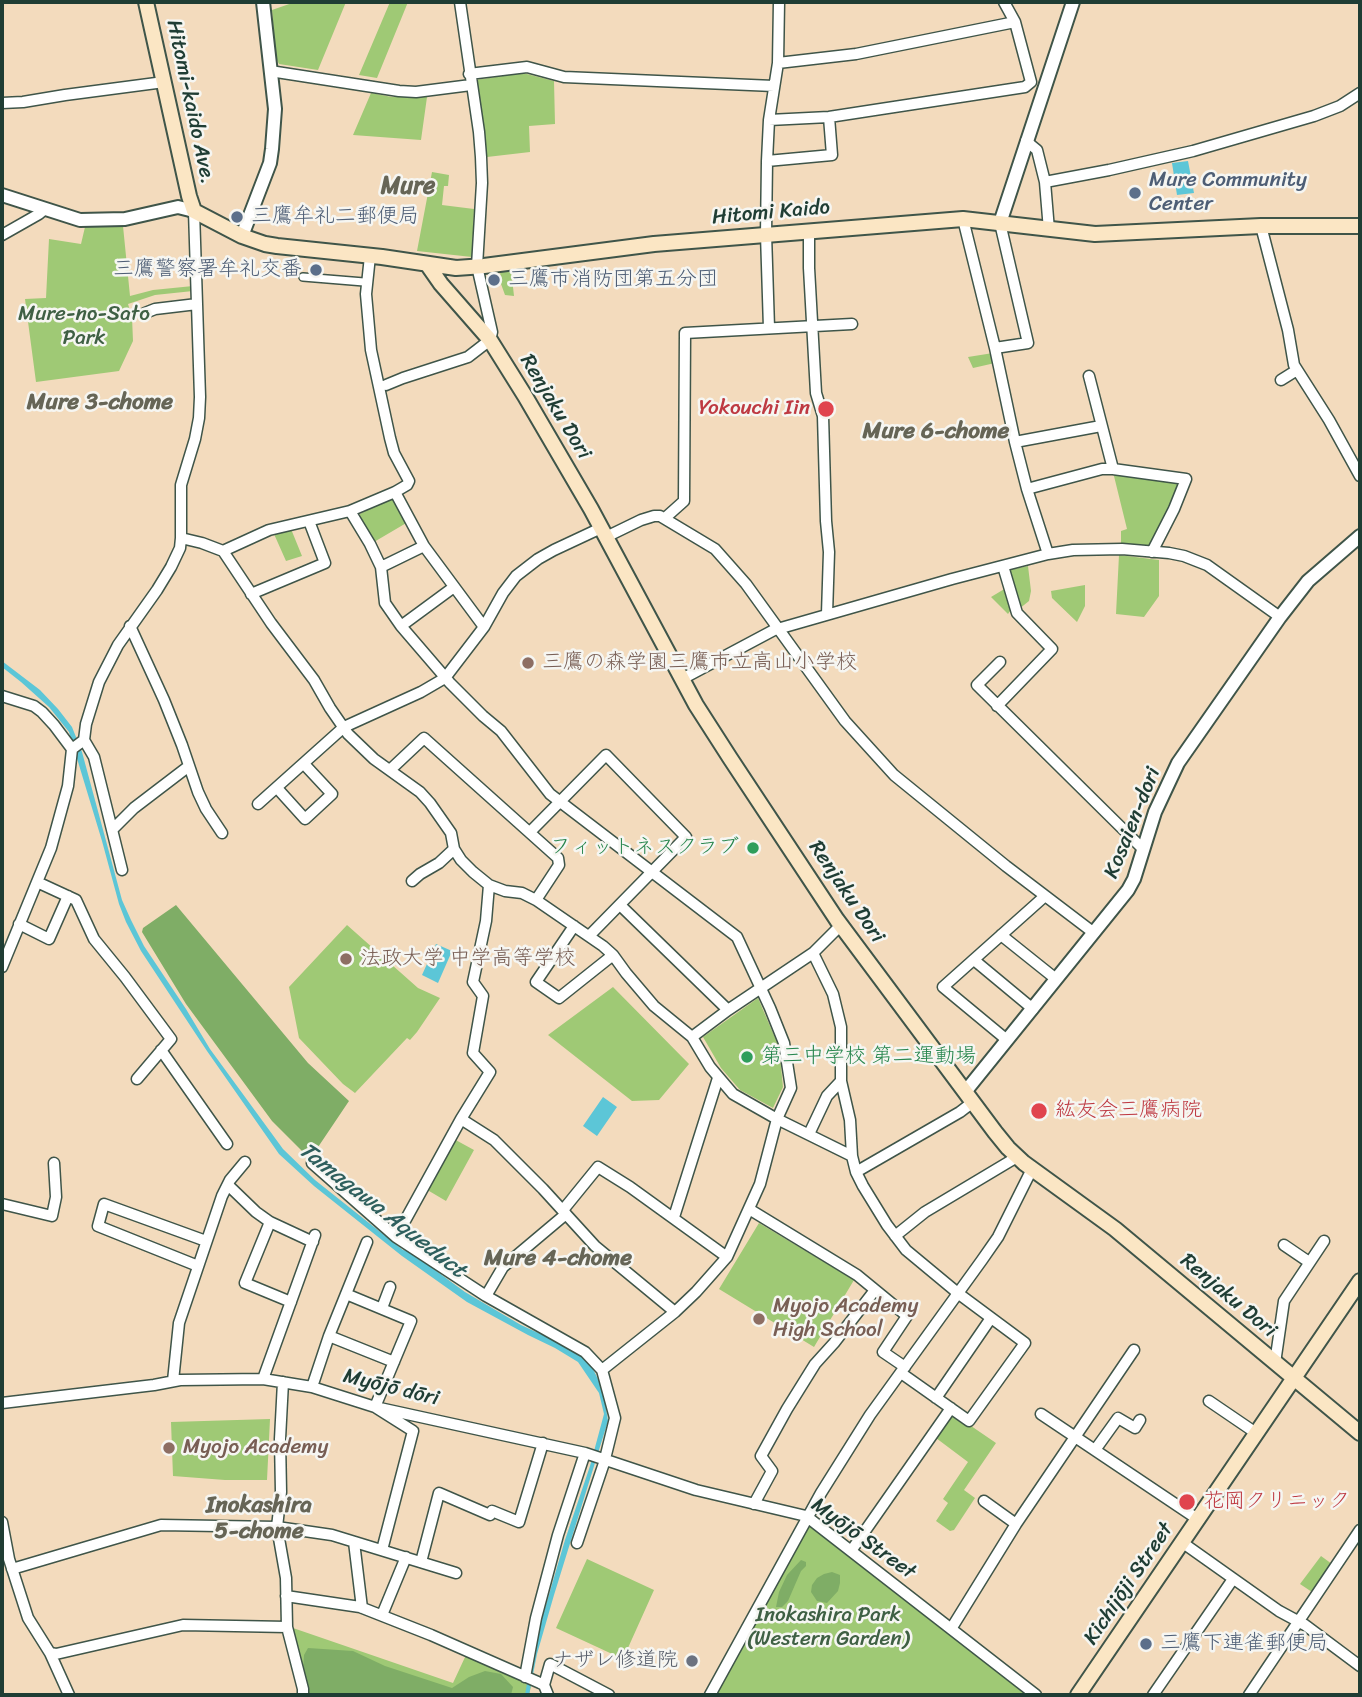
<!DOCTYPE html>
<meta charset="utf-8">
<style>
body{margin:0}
#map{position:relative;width:1362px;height:1697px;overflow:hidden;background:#f3dbbd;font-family:Sriracha,sans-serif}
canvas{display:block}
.frame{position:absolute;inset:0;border:4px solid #1f3d34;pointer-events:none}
</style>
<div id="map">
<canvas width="1362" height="1697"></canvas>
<div class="frame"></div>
</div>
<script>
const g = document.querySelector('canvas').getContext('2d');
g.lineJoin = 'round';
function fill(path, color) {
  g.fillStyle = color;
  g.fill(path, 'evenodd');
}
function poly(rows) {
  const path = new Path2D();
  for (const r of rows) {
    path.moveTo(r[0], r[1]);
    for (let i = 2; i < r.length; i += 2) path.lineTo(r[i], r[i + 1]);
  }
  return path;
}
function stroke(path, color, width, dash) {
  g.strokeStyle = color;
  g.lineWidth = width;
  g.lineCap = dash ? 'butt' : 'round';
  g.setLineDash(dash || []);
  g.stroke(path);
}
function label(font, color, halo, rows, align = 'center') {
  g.font = font + ' Sriracha,"Klee One",sans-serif';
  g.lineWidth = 5;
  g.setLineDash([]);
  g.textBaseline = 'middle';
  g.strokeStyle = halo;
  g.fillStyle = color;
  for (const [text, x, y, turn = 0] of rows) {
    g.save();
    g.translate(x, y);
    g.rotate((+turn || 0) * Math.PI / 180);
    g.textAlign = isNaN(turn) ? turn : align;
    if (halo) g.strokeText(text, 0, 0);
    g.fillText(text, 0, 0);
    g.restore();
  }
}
fill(poly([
 [295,2,346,2,318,70,279,64,276,58,272,10],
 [390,2,408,2,377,78,359,75],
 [523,73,554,81,555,124,529,126,530,152,487,157,475,80],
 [371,93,392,97,427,97,421,140,353,135],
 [432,172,449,175,448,186,444,186,442,205,474,209,472,257,417,251],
 [90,226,123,226,130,296,153,290,193,286,193,291,155,295,128,304,132,317,133,341,119,371,36,382,25,299,46,298,49,239,81,244,85,227],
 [511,269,514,296,505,295,501,284,500,270],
 [993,353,995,363,973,368,968,357],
 [1113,472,1183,481,1150,548,1121,546,1121,531,1127,529],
 [392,497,395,499,408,522,374,542,358,518,360,514],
 [291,529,302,556,286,561,274,534],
 [1119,555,1159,560,1159,596,1144,617,1116,614],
 [1028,566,1031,591,1029,601,1019,609,1010,570],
 [1085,585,1085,606,1077,622,1052,598,1051,591],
 [1006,588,1013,607,1008,614,991,597],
 [347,925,418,988,440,998,417,1032,410,1040,407,1038,355,1093,343,1084,299,1038,289,987],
 [613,987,689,1064,659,1100,632,1101,548,1035],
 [758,998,779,1047,783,1087,773,1108,740,1090,721,1068,703,1037],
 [452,1138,474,1150,446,1201,424,1188],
 [759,1223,854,1280,814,1347,719,1289],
 [955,1415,996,1443,964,1490,975,1498,954,1530,950,1531,936,1521,948,1503,943,1499,968,1462,936,1438,949,1418],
 [270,1419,267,1480,225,1480,173,1476,171,1422],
 [809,1525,949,1634,1029,1695,712,1695],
 [1321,1556,1332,1564,1312,1592,1300,1584],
 [587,1559,654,1590,623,1659,556,1628],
 [293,1628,453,1683,466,1655,532,1682,529,1695,301,1695]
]), '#9fc975');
fill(poly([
 [176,905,308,1063,349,1101,310,1159,272,1121,186,1004,142,932,143,928],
 [801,1560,806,1562,806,1566,801,1571,788,1601,782,1607,776,1607,779,1592,787,1575],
 [832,1572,840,1575,840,1583,838,1591,827,1603,817,1601,811,1592,812,1585,817,1578,824,1574],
 [308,1648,353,1651,385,1666,452,1688,469,1677,485,1671,501,1674,513,1687,511,1695,306,1695,303,1670,304,1655]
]), '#7fad66');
fill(poly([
 [1188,161,1194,193,1177,195,1172,163],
 [2,661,40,690,58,709,72,727,82,752,122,900,131,920,144,946,186,1009,210,1049,283,1149,315,1180,403,1250,409,1251,465,1292,521,1325,573,1349,590,1363,603,1389,608,1421,554,1595,537,1654,529,1695,525,1695,533,1649,565,1540,590,1466,604,1414,599,1393,578,1362,555,1348,528,1335,467,1302,402,1256,314,1186,279,1154,207,1051,141,951,126,922,119,904,102,841,69,732,49,707,21,682,2,667],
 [436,944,452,951,438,983,422,975],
 [603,1097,617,1107,597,1136,583,1126]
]), '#5cc6d7');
const pedestrian = poly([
 [303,277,364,282]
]);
const minor = poly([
 [1004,2,1015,22,1031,82],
 [778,63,856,54,1015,22],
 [270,71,399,91,416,92,471,85],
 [469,74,527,67,564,77,774,86],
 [2,103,23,102,65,95,164,82],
 [769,120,829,117,881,109,1025,87,1031,82],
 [1026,141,1037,150,1045,182,1049,230],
 [767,161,832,155,829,117],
 [1045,182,1109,170,1193,151,1314,116,1340,106,1360,93],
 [963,219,995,348,1015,442,1027,489,1048,554],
 [1261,226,1288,330,1294,365,1329,420,1360,476],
 [809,232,809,268,816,393,823,416,826,521,829,552,827,614],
 [2,235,39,214,45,209],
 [370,256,366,294,371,350,390,438,394,453,409,481,407,485,395,492,350,511,370,544,381,567,385,603,401,626,450,683,483,716,501,731,550,794,737,937,770,1008,784,1043,791,1088,777,1119,760,1184,727,1257,696,1292,675,1312,602,1370],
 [145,313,155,309,197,304],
 [769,328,766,234,767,161,769,120,778,63,779,2],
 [995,348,1028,343,1000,223],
 [1089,376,1113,469],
 [1281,380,1297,370],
 [386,385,403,378,468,357,490,340,492,332,477,266,482,183,481,157,479,132,460,2],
 [1015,442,1101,426],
 [1027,489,1102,469,1113,469,1186,479,1174,509,1152,552],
 [395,492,424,546,484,627],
 [665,518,684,501,685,333,852,324],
 [606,537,641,520,654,516,660,516,715,549,746,584,845,721,894,775,1006,866,1094,933],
 [181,538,202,543,223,551,269,530,350,511],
 [223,551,271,623,314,680,330,708,348,734,374,759,420,792,430,803,451,833,454,849,461,860,473,872,489,885,505,891,522,893,536,900],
 [381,567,424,546],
 [251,594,325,563,309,521],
 [130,626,164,700,182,745,198,792,206,809,222,833],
 [401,626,454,587],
 [1000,662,977,685,1143,849],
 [682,679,774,630,952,579,1048,554,1073,550,1122,549,1169,553,1184,556,1207,565,1280,617],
 [2,696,34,706,42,712,54,725,72,749],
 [997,706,1052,649,1017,613,1003,566],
 [84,740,94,757,122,870],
 [390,770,424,738,558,858,559,865,536,900,603,946,613,955,626,973,654,1006,692,1037,710,1067,733,1094,777,1119,852,1156],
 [277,788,305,819,332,794,304,764],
 [258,804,344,727,421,692,445,678,484,627,503,593,516,576,538,559,554,550,601,528],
 [112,830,134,808,189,766],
 [530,832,606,755,686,837,589,936],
 [412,881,420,874,439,863,454,849],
 [37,882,76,900,94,939,125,977,171,1039,137,1079],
 [620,905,728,1010],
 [19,924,49,939,68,896],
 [574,926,536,982,559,998,613,955],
 [1001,935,1056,979],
 [813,953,833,994,841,1027,841,1081,850,1120,852,1156,856,1172,863,1186,887,1225,906,1250,959,1294,1025,1343,969,1421,901,1373],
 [974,960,1033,1009],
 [2,967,51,848,68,786,72,749,84,740,86,724,99,682,118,645,157,590,171,567,180,548,181,538,181,485,195,439,199,418,200,397,194,211],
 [692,1037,728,1010,813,953,841,925],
 [1007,1040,943,987,1045,896],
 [161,1050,227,1144],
 [461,1119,494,1140,543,1189,595,1246,675,1312],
 [809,1134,827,1096,841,1081],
 [312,1163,396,1237,486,1296,585,1352,602,1370,615,1418,604,1463,577,1543],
 [856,1172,960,1112,973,1102],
 [228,1185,256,1212,270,1222,313,1242],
 [2,1204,52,1216,56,1197,54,1163],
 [749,1209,857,1275,907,1316,883,1352,905,1367],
 [563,1210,598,1167,630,1187,727,1257],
 [674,1217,718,1078],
 [270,1222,245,1283,291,1302],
 [895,1236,925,1212,1017,1157],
 [396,1237,461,1119,490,1072,473,1053,483,996,473,982,486,921,489,885],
 [1284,1245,1309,1262],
 [198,1266,98,1226,104,1204,206,1241],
 [346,1294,411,1321,375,1407,413,1431,382,1550],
 [486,1296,503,1267,566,1214],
 [382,1308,390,1287],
 [329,1336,394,1362],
 [1275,1363,1284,1301,1324,1241],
 [263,1379,315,1235],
 [173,1381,179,1323,222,1196,230,1180,245,1162],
 [283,1382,280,1439,281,1492,277,1527,286,1578,287,1627,303,1689,303,1695],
 [312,1387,329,1336,367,1242],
 [936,1398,991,1318],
 [1209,1401,1256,1433],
 [2,1403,154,1385,180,1380,263,1379,312,1387,375,1407,585,1453,696,1490,806,1516,1036,1695],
 [1041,1414,1199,1520],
 [1095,1450,1118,1418,1135,1428,1140,1420],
 [984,1501,1016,1524],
 [754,1504,772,1471,761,1456,787,1409,815,1364,834,1343,875,1290],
 [2,1522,9,1559,28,1618,50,1653,69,1695],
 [354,1542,362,1608],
 [1183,1543,1279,1611,1305,1625,1360,1666],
 [851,1551,951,1408],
 [421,1562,439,1493,490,1515,492,1511,519,1522,543,1443],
 [12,1569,161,1525,277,1527,332,1535,456,1573],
 [286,1596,360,1607,431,1635,540,1683,544,1685,548,1695],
 [382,1615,406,1557],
 [951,1629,1016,1524,1134,1350],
 [50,1653,56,1654,183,1625,287,1627],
 [525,1677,536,1618,558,1535,585,1453],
 [544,1685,550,1664,609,1695],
 [710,1695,821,1493,870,1415,982,1260,998,1237,1032,1169],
 [1153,1695,1233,1579],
 [1249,1695,1360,1530]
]);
const tertiary = poly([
 [2,195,80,220,125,219,178,207,194,211],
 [1000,223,1073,2],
 [242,236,270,163,272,149,275,109,263,2],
 [965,1092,1128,890,1134,879,1155,812,1178,763,1280,617,1308,581,1360,536]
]);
const secondary = poly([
 [146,2,189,196,194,211,242,236,265,244,277,246,382,257,456,268,484,266,654,244,963,219,1095,234,1261,226,1360,226],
 [427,264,441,284,490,340,525,396,591,509,696,705,730,758,837,920,995,1132,1008,1148,1024,1163,1115,1229,1360,1433],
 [1078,1695,1360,1281]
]);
stroke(pedestrian, '#3f5549', 10);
stroke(minor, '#3f5549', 13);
stroke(tertiary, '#3f5549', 16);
stroke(secondary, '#3f5549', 18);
stroke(pedestrian, '#fff', 7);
stroke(minor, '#fff', 10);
stroke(tertiary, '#fff', 12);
stroke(secondary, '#fbe6c4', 14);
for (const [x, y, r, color] of [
 [1135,193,7,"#5c6f8a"],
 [237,217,7,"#5c6f8a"],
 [316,270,7,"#5c6f8a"],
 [494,280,7,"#5c6f8a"],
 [826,409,9,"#e0444e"],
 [528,663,7,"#8d6e63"],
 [753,848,7,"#2e9e5b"],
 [346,959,7,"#8d6e63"],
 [747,1057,7,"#2e9e5b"],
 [1039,1111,9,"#e0444e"],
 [759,1319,7,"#8d6e63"],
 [169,1448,7,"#8d6e63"],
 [1187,1502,9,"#e0444e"],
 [1146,1644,7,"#5c6f8a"],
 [692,1661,7,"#6b7280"]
]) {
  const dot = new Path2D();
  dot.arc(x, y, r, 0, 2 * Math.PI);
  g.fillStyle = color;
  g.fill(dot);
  stroke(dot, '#f6f6f2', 2.5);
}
label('21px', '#1f3d34', '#f6f6f2', [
 ["Hitomi-kaido Ave.",190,102,78],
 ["Hitomi Kaido",771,213,-5],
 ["Renjaku Dori",555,407,59],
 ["Kosaien-dori",1133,823,-68],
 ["Renjaku Dori",846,892,56],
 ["Renjaku Dori",1228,1296,40],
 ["Myōjō dōri",391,1388,14],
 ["Myōjō Street",863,1539,36],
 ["Kichijōji Street",1129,1584,-56]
]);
label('21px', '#4e5e75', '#f6f6f2', [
 ["Mure Community",1149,181],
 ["Center",1149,205],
 ["三鷹牟礼二郵便局",251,217],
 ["三鷹警察署牟礼交番",302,270,"right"],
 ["三鷹市消防団第五分団",508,280],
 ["三鷹下連雀郵便局",1160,1644]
], 'left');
label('21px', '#3f6044', '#f6f6f2', [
 ["Mure-no-Sato",84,315],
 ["Park",84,339],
 ["Inokashira Park",828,1616],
 ["(Western Garden)",828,1640]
]);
label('21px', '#be3a42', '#f6f6f2', [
 ["Yokouchi Iin",810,409,"right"],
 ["紘友会三鷹病院",1055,1111],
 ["花岡クリニック",1203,1502]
], 'left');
label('21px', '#785e54', '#f6f6f2', [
 ["三鷹の森学園三鷹市立高山小学校",542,663],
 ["法政大学 中学高等学校",360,959],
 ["Myojo Academy",773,1307],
 ["High School",773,1331],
 ["Myojo Academy",183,1448]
], 'left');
label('21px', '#27864d', '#f6f6f2', [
 ["フィットネスクラブ",739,848],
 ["第三中学校 第二運動場",761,1057,"left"]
], 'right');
label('21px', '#5b616d', '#f6f6f2', [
 ["ナザレ修道院",678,1661]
], 'right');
label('bold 23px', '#666556', '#f6f6f2', [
 ["Mure 3-chome",100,403],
 ["Mure 6-chome",936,432],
 ["Mure 4-chome",558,1259],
 ["Inokashira",259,1506],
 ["5-chome",259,1532]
]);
label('italic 23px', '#2e5f5d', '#f6f6f2', [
 ["Tamagawa Aqueduct",382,1211,38]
]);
label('bold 24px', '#666556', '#f6f6f2', [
 ["Mure",408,187]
]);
</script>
